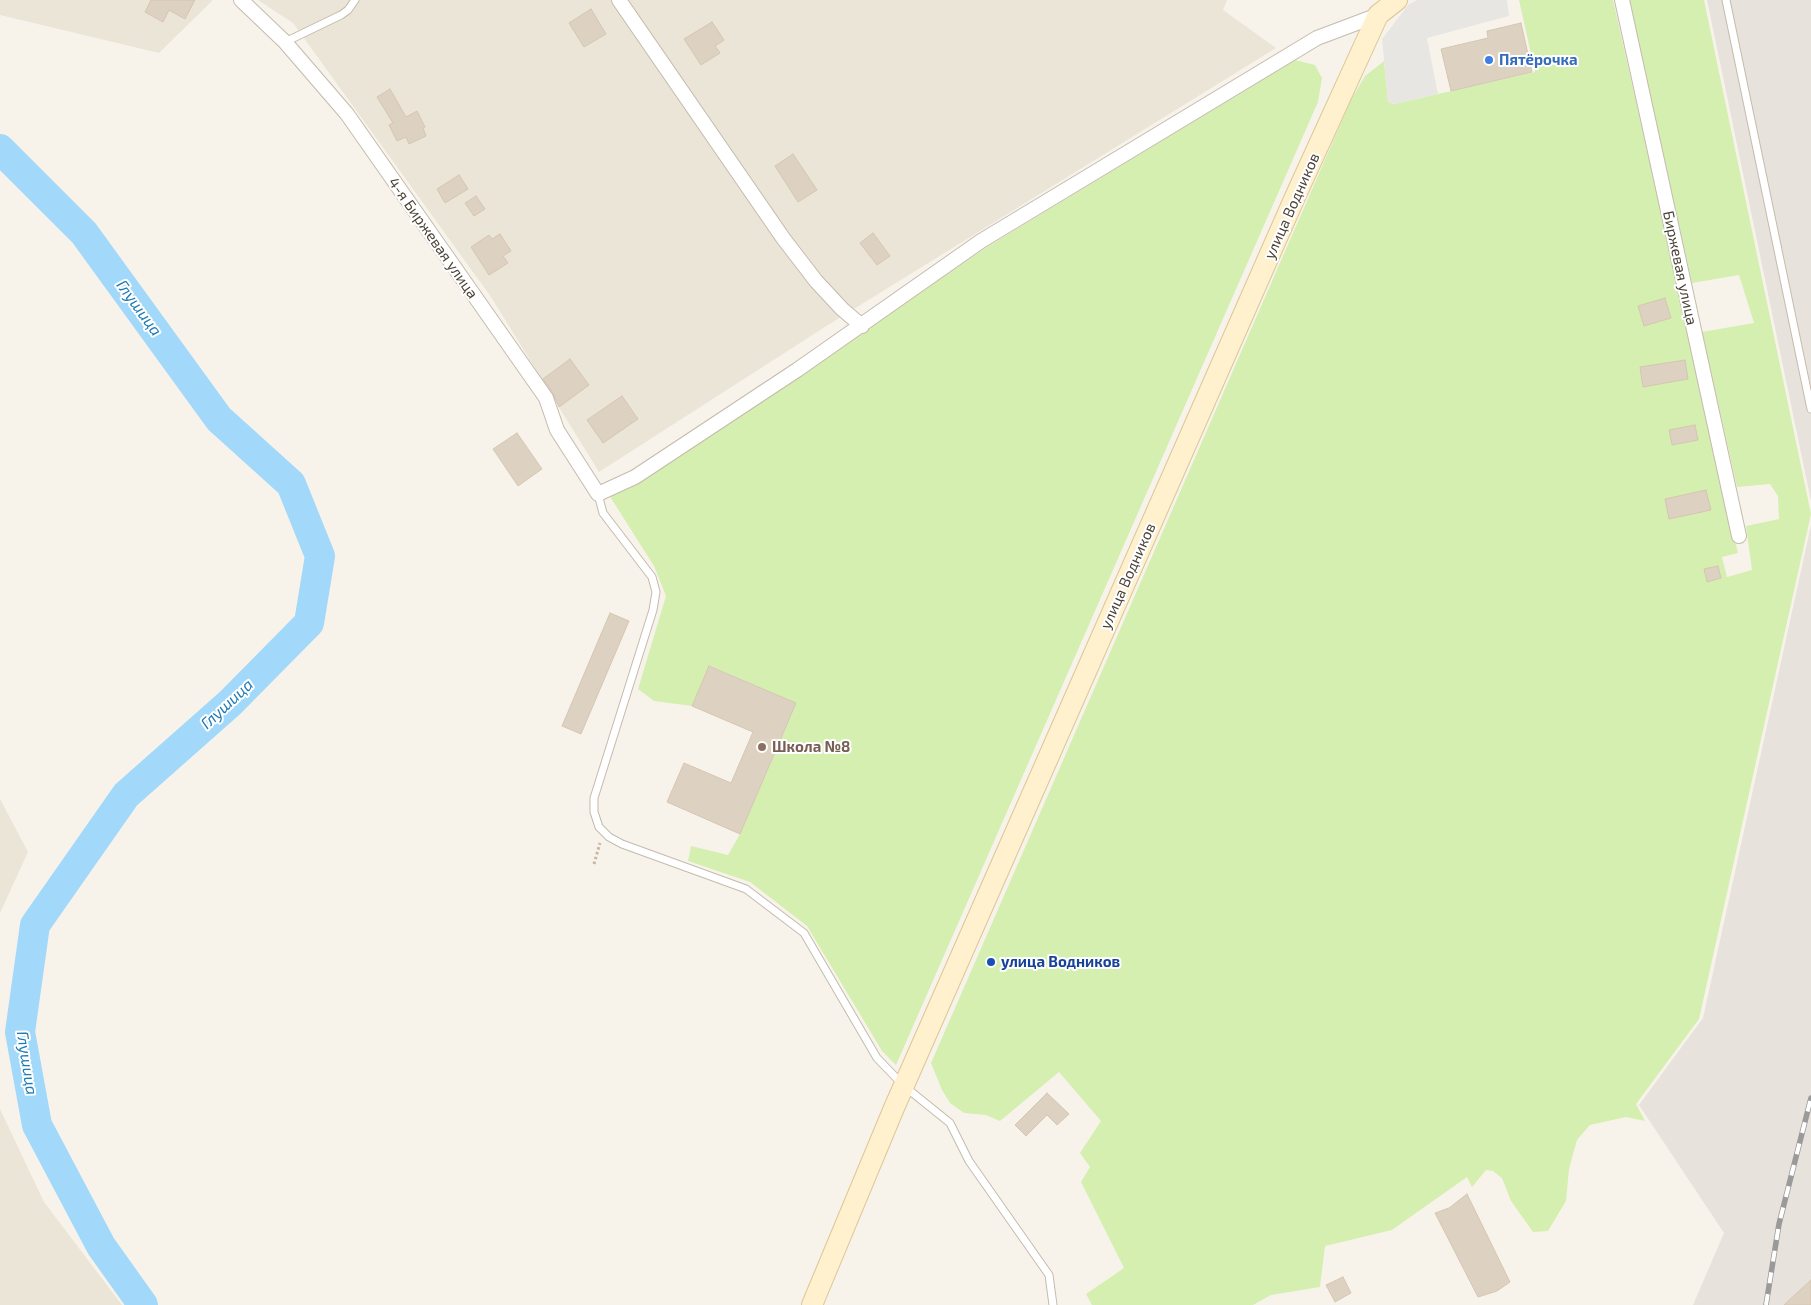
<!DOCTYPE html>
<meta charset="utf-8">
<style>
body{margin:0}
canvas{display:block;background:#f7f3eb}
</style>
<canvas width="1811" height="1305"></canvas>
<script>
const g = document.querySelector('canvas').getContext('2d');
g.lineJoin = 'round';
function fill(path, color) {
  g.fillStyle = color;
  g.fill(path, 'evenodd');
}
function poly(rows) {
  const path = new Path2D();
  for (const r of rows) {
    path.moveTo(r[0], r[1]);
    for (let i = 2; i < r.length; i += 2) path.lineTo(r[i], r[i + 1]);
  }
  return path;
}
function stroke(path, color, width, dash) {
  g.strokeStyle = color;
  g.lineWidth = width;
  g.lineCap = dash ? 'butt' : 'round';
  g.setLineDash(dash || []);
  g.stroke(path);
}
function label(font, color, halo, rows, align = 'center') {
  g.font = font + ' "Exo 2",sans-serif';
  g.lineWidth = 4;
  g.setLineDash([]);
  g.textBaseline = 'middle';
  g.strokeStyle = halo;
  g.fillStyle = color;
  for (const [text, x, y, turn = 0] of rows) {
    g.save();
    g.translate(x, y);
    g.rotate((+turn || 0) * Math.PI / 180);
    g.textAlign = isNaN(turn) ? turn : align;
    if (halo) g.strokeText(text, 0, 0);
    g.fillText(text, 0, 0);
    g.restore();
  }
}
fill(poly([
 [0,0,213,0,159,53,0,15],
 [258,0,1227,0,1223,10,1276,48,828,325,599,472,491,297,293,23],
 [0,799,28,852,0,913],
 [0,1109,44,1202,122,1305,0,1305]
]), '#ebe5d8');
fill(poly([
 [1707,0,1811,0,1811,501],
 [1811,525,1811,1305,1693,1305,1724,1233,1639,1105,1703,1018]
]), '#e7e2dc');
fill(poly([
 [1519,0,1613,0,1738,553,1722,557,1727,577,1752,570,1746,526,1779,519,1778,496,1770,484,1737,487,1702,332,1754,323,1739,275,1692,283,1629,0,1704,0,1811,514,1699,1019,1636,1104,1645,1121,1626,1117,1590,1125,1577,1140,1569,1169,1566,1201,1548,1231,1533,1232,1511,1201,1502,1178,1493,1171,1486,1170,1472,1187,1467,1177,1392,1230,1325,1246,1320,1287,1271,1295,1253,1305,1092,1305,1086,1294,1124,1268,1081,1182,1090,1167,1080,1153,1101,1121,1059,1072,1000,1121,986,1115,964,1113,950,1103,942,1090,931,1063,1351,100,1365,76,1384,61,1388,102,1394,104,1535,72],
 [1295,60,1315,65,1322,78,1318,102,896,1065,882,1051,807,926,750,882,688,861,691,846,728,855,740,834,796,703,710,666,692,706,654,701,638,689,666,596,654,566,609,495,641,482,987,247]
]), '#d5efb0');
fill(poly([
 [1417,0,1507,0,1509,16,1427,38,1438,94,1394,104,1388,102,1382,39,1408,5]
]), '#e8e6e2');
stroke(poly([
 [0,149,84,233,219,419,291,484,320,556,309,623,230,703,126,795,35,925,20,1032,37,1125,101,1246,143,1305]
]), '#a2d8f9', 30);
const building = poly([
 [151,0,195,0,185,19,169,10,163,22,145,12,151,0],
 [591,9,606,34,584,47,569,23,591,9],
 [712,22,724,40,715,46,720,53,701,65,684,39,712,22],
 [1521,23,1532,72,1451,91,1441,49,1488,38,1487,31,1521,23],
 [390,89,406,117,417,111,425,127,423,128,426,136,409,144,406,137,397,141,389,125,393,123,377,97,390,89],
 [793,154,817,190,798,202,775,166,793,154],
 [459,175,468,189,445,203,437,189,459,175],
 [476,196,485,209,474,216,465,203,476,196],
 [873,233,890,256,877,265,860,243,873,233],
 [500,234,511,251,503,256,508,263,489,275,471,247,489,235,492,239,500,234],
 [1665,298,1671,318,1644,326,1638,306,1665,298],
 [570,359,589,385,559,407,553,393,543,379,570,359],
 [1685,360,1688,379,1643,387,1640,367,1685,360],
 [622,396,638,419,603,443,587,420,622,396],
 [1695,425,1698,440,1672,445,1669,430,1695,425],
 [517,433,542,469,518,486,493,449,517,433],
 [1706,490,1711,510,1669,519,1665,499,1706,490],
 [1718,566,1721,578,1707,582,1704,569,1718,566],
 [610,613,629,621,581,734,562,726,610,613],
 [709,666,796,703,740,834,667,802,684,763,731,783,753,732,692,706,709,666],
 [1047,1093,1069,1114,1057,1125,1047,1115,1026,1136,1015,1125,1047,1093],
 [1467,1194,1510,1282,1497,1291,1478,1297,1435,1213,1449,1208,1467,1194],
 [1343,1277,1351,1293,1335,1302,1326,1285,1343,1277],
 [1811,1280,1811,1305,1784,1305,1811,1280]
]);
fill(building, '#ddd1c2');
stroke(building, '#d6c6b1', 1);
const service = poly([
 [1726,0,1811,409],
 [285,42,341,15,348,10,355,0],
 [598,494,603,513,652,577,656,592,653,610,594,798,594,812,599,827,609,837,622,844,746,889,804,933,877,1058,904,1086,950,1123,969,1161,1049,1275,1053,1305]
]);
const minor = poly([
 [241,0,285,42,347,114,546,398,557,430,598,494,635,477,797,370,981,241,1317,38,1378,15],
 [619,0,783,238,816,281,842,309,862,326],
 [1622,0,1739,536]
]);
const secondary = poly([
 [812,1305,894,1108,1295,197,1378,15,1397,0]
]);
stroke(service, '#c4bbac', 9);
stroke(minor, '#c4bbac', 16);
stroke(secondary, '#dcc796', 22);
stroke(poly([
 [594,864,600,843]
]), '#c7b69b', 3, [2.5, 2.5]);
stroke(service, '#fff', 7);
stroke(minor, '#fff', 14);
stroke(secondary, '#fff1cd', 20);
const rail = poly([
 [1766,1305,1779,1224,1811,1098]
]);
stroke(rail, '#9a9a9a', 5.5);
stroke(rail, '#fff', 4, [11]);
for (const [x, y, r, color] of [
 [1489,60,5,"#3f7fe0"],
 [762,747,5,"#8d6e63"],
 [991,962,5,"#1a4fb4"]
]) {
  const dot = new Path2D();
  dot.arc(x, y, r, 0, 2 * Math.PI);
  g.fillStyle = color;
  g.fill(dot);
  stroke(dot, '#fff', 2);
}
label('bold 15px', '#366cbe', '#fff', [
 ["Пятёрочка",1499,60]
], 'left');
label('15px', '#4c4337', '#fff', [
 ["улица Водников",1292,206,-66],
 ["4-я Биржевая улица",433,238,55],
 ["Биржевая улица",1680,268,78],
 ["улица Водников",1128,576,-66]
]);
label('bold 15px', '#785e54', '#fff', [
 ["Школа №8",772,747]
], 'left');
label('bold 15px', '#164399', '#fff', [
 ["улица Водников",1001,962]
], 'left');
label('italic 16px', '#207bb5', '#fff', [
 ["Глушица",139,308,54],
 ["Глушица",227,704,-43],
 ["Глушица",27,1063,81]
]);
</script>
